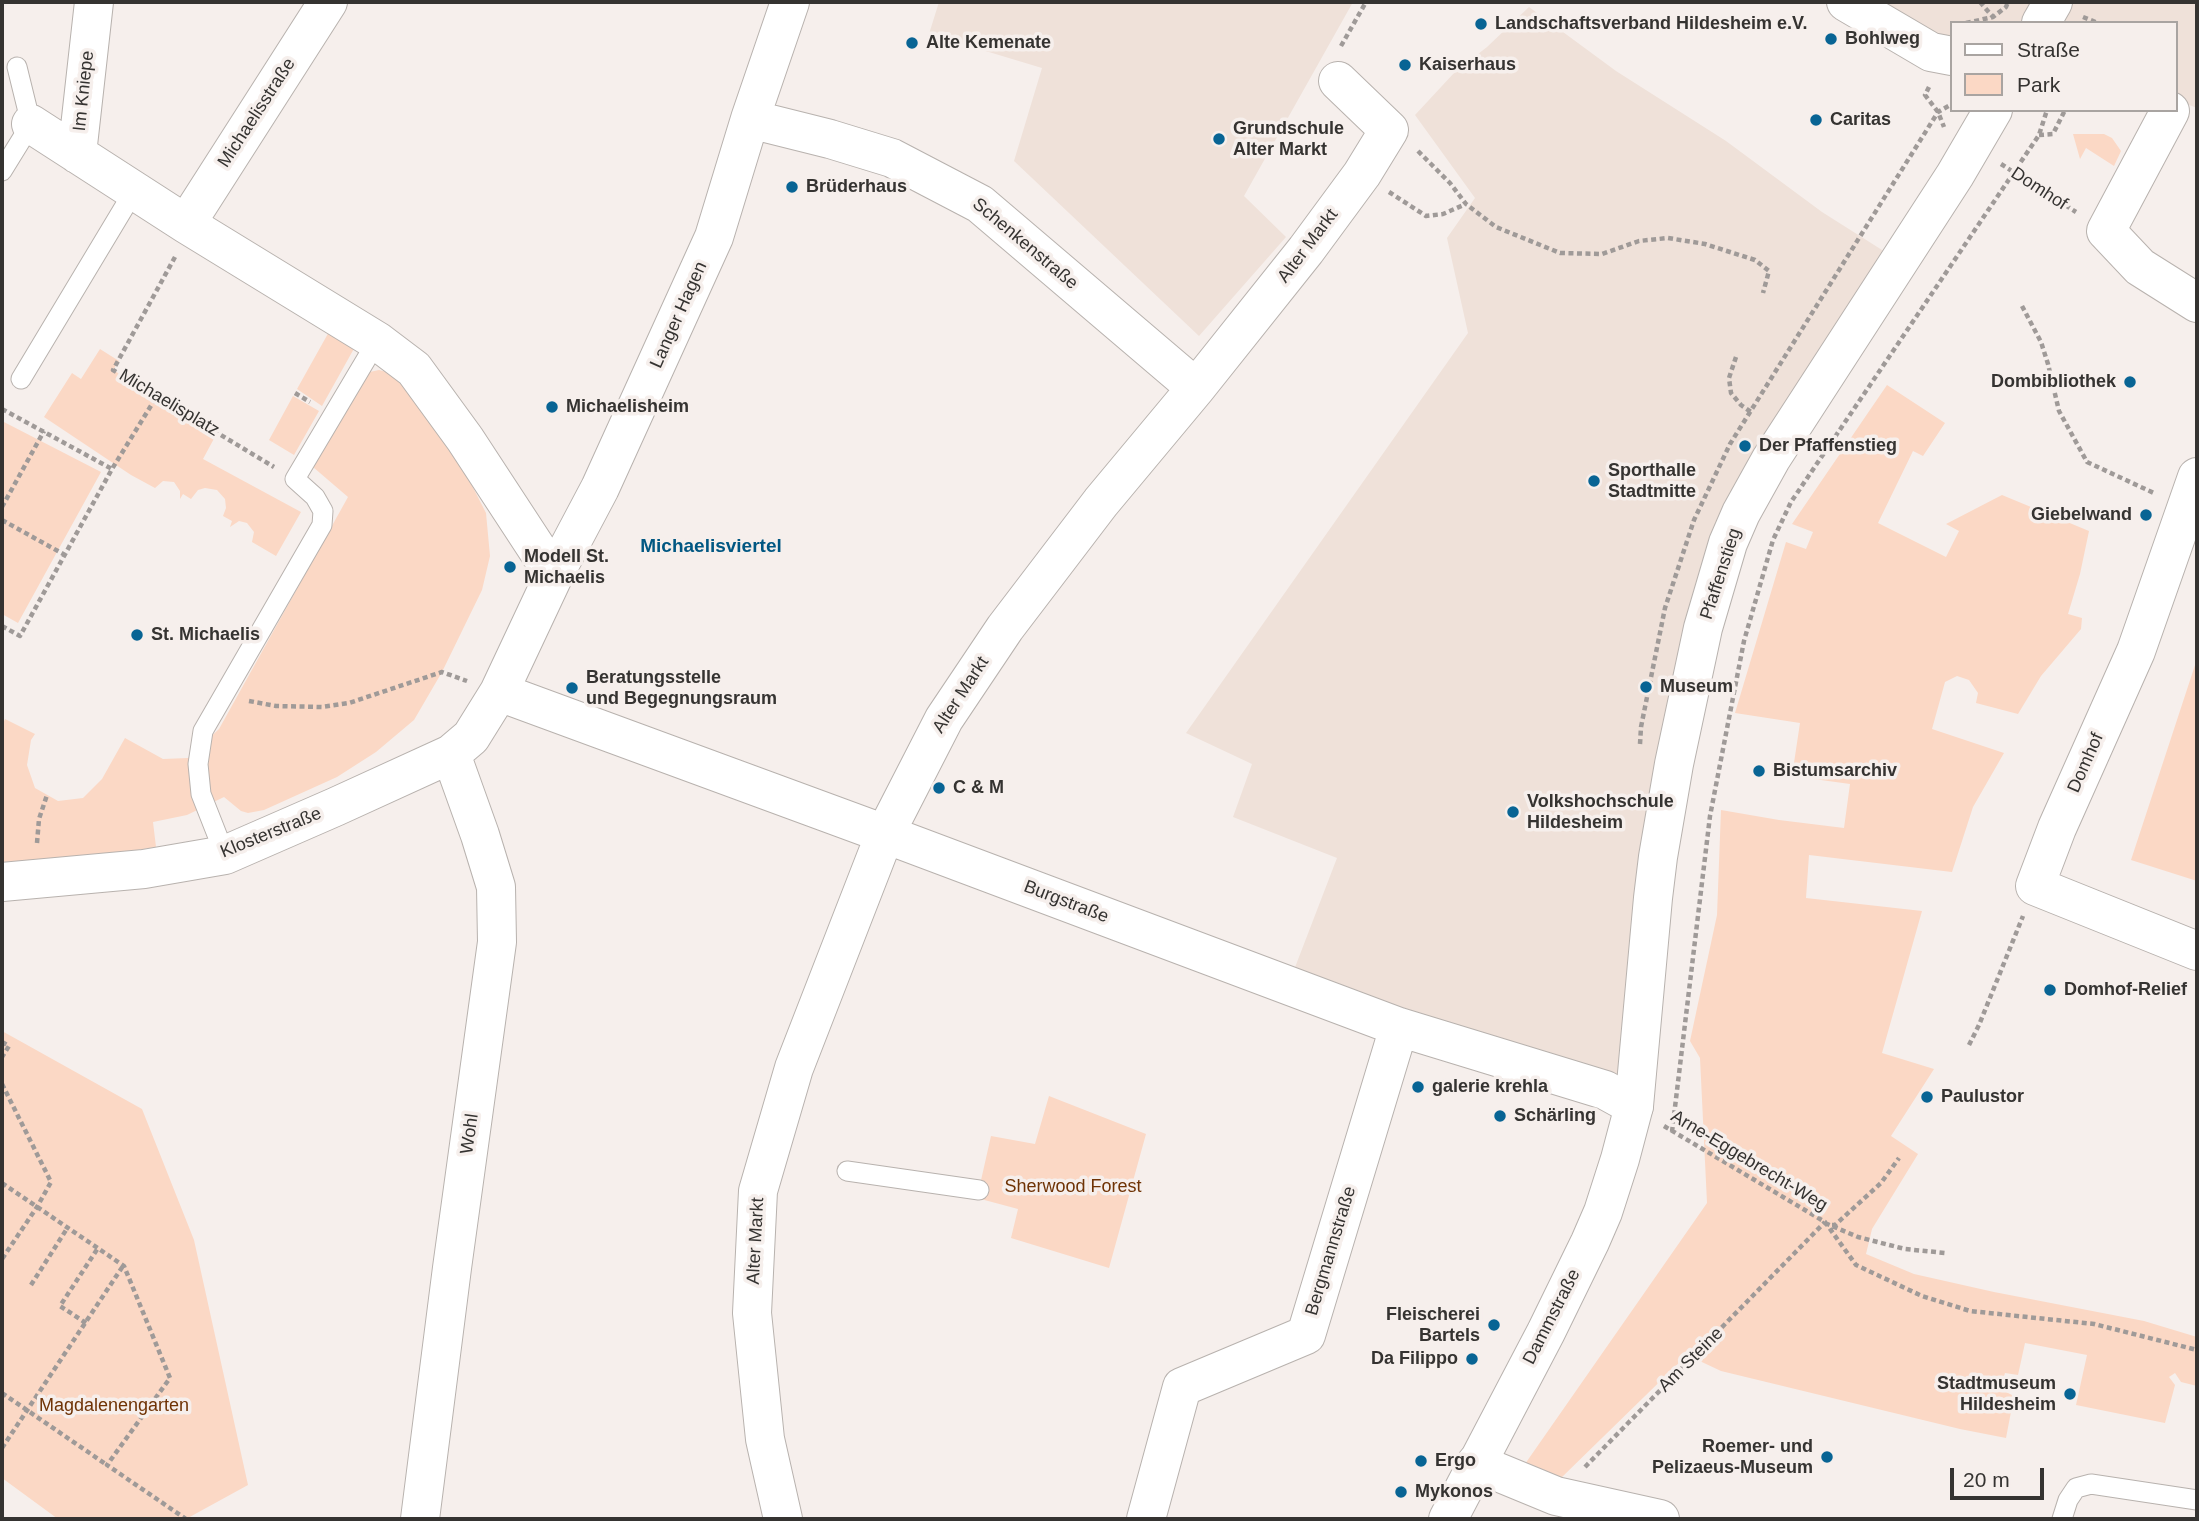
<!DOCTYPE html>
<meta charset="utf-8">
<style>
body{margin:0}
#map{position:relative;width:2199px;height:1521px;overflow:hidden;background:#f6efec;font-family:Arial,sans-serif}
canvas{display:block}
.frame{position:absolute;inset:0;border:4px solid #353331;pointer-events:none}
.legend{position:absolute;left:1950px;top:21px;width:228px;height:91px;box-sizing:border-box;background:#f6efec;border:2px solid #a9a4a1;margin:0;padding:9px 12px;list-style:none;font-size:21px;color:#353331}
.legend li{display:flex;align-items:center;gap:14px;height:35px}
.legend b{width:35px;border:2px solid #a9a4a1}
.scale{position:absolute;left:1950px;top:1468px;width:94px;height:32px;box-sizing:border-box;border:4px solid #353331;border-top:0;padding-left:9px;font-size:21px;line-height:24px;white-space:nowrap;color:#353331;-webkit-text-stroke:5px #f6efec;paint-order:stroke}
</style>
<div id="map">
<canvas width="2199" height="1521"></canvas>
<div class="frame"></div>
<ul class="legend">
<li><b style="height:9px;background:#fff"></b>Straße</li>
<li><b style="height:19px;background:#fbd8c5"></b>Park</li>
</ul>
<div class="scale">20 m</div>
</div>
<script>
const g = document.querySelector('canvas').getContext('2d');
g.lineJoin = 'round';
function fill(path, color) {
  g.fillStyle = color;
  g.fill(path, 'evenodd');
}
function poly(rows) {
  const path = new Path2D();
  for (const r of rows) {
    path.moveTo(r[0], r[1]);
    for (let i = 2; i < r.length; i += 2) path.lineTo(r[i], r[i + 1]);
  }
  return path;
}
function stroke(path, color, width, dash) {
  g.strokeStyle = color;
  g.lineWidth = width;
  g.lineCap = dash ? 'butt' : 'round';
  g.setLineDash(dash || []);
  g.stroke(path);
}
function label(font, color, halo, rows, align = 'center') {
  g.font = font + ' Arial,sans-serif';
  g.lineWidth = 7;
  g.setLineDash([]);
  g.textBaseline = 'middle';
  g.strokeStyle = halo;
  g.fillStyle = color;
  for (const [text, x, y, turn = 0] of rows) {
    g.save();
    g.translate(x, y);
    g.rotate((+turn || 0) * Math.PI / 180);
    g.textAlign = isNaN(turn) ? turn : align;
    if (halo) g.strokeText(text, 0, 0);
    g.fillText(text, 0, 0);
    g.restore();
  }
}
fill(poly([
 [939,2,1353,2,1244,196,1286,237,1199,336,1014,161,1042,68,929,34],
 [1854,2,2197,2,2197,108,2176,100,2176,23,1952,23,1952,56],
 [1529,7,1616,71,1726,141,1822,212,1901,262,1754,524,1714,628,1628,1098,1289,983,1337,858,1233,817,1252,764,1186,733,1468,333,1447,238,1475,198,1415,115,1454,73,1487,47]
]), '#efe1d9');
fill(poly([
 [2073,134,2104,134,2112,138,2121,151,2114,166,2086,148,2080,159],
 [330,330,356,345,322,406,297,389],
 [100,349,119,361,113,370,217,433,203,459,301,512,276,556,252,542,254,532,247,523,239,521,230,527,232,521,223,516,226,508,225,499,217,490,205,488,198,490,191,499,183,494,180,499,180,491,174,482,163,481,155,488,131,475,44,417,72,373,81,379],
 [379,370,394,374,452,446,486,513,490,556,482,590,442,672,414,720,376,752,337,777,264,810,248,813,241,811,224,797,187,815,153,822,156,847,93,857,2,862,2,726,5,719,35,734,31,740,27,765,35,788,58,801,83,798,102,779,125,738,163,759,188,758,219,729,348,497,313,467,365,373],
 [1887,385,1945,423,1923,456,1913,451,1878,523,1946,557,1959,531,1946,524,2002,495,2089,531,2080,574,2068,614,2082,618,2081,629,2041,676,2018,714,1976,703,1978,693,1969,680,1957,676,1945,682,1932,729,2004,753,1973,807,1952,872,1809,855,1806,898,1922,911,1882,1053,1934,1069,1891,1136,1918,1154,1872,1229,1866,1254,1914,1274,1994,1292,2144,1321,2197,1337,2197,1386,2181,1382,2175,1373,2169,1377,2175,1385,2165,1423,2076,1405,2087,1355,2025,1343,2018,1375,2005,1373,2000,1389,2014,1396,2006,1438,1960,1429,1721,1371,1687,1355,1560,1479,1525,1464,1707,1203,1700,1058,1690,1041,1717,915,1721,810,1779,820,1844,828,1850,784,1792,776,1800,723,1735,713,1786,542,1806,549,1813,532,1792,524],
 [293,396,319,411,294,455,269,440],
 [2,421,101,472,18,623,2,614],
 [2197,659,2197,881,2131,860],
 [2,1031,142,1109,194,1240,248,1485,186,1519,58,1519,2,1478],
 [1049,1096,1146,1134,1109,1268,1011,1238,1018,1209,977,1198,991,1136,1035,1144]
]), '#fbd8c5');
const lane = poly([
 [2,171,31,124,17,67],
 [21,379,134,191],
 [225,855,201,794,198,764,203,731,322,525,323,511,315,497,295,479,377,341],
 [847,1171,979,1190],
 [2062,1519,2068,1500,2076,1488,2091,1484,2197,1500]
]);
const street = poly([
 [2170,111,2106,231,2140,267,2197,303],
 [750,119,830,139,892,158,980,204,1196,388],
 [31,124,186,224,377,341,414,369,465,439,554,575],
 [77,154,94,2],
 [186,224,328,2],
 [2197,477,2136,651,2057,828,2035,886,2197,951],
 [499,692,885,834,1399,1027,1605,1090,1634,1106],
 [2,882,144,869,225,855,335,807,451,754,471,737,499,692,554,575,600,488,714,237,750,119,790,2],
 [1476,1463,1556,1496,1660,1519],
 [420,1519,452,1268,497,942,496,887,480,835,451,754],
 [783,1519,765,1439,752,1313,758,1191,794,1068,885,834,944,719,1005,628,1101,502,1196,388,1306,250,1362,174,1389,130,1338,81],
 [1146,1519,1182,1387,1306,1335,1399,1027]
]);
const secondary = poly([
 [1846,2,1931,52,1952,56],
 [2041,23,2053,2],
 [1448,1519,1546,1332,1590,1242,1603,1212,1620,1159,1634,1106,1653,898,1658,857,1674,764,1703,628,1728,543,1741,513,1771,459,1955,175,1993,110]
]);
stroke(lane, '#b8b2ae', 21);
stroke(street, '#b8b2ae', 40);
stroke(secondary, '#b8b2ae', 40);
stroke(poly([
 [1980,2,1993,17],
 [2083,17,2098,23],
 [1966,23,1993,17,2006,7,2008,2],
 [1341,46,1366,2],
 [1929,87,1925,95,1938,112,1944,127],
 [2039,135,2053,134,2065,110],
 [1418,151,1450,183,1466,204,1496,227,1560,253,1602,254,1639,241,1668,238,1705,244,1755,260,1769,271,1763,293],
 [2001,164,2076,212],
 [1389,192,1426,216,1443,214,1466,204],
 [175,257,113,370,274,467],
 [2022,306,2041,342,2048,364,2059,411,2087,462,2156,494],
 [1736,357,1729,378,1731,393,1741,405,1751,412],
 [295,393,310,402],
 [2,409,112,469],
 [2,507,44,431],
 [2,520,65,555],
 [2,626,20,636,112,469,157,396],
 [249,701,276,706,322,707,349,703,442,672,467,681],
 [1640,744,1641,727,1665,608,1694,520,1730,444,1938,112,1952,104],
 [37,843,39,819,47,795],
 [2,1042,9,1046,2,1057],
 [1969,1045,1979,1025,2023,916],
 [2,1084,51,1182,37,1207,2,1259],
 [1664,1126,1825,1222,1856,1265,1922,1296,1970,1311,2094,1324,2197,1350],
 [1672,1132,1710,816,1744,641,1773,540,1791,502,2039,135,2047,110],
 [2,1183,124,1266,170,1378,107,1465,186,1519],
 [1825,1223,1858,1237,1905,1249,1945,1253],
 [1832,1225,1835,1225,1881,1183,1899,1158],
 [31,1285,68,1227],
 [86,1323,60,1306,98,1248],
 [2,1393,107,1465],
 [2,1448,123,1266],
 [1585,1467,1825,1222]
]), '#9f9a98', 4.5, [5, 3.5]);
stroke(lane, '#fff', 19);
stroke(street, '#fff', 38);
stroke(secondary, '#fff', 38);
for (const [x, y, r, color] of [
 [1481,24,7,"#086494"],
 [1831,39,7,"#086494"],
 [912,43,7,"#086494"],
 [1405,65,7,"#086494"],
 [1816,120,7,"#086494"],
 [1219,139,7,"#086494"],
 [792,187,7,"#086494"],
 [2130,382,7,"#086494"],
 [552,407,7,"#086494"],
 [1745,446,7,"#086494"],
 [1594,481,7,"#086494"],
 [2146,515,7,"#086494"],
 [510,567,7,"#086494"],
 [137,635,7,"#086494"],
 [1646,687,7,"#086494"],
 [572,688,7,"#086494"],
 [1759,771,7,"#086494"],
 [939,788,7,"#086494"],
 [1513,812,7,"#086494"],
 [2050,990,7,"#086494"],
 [1418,1087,7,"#086494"],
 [1927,1097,7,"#086494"],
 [1500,1116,7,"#086494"],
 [1494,1325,7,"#086494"],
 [1472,1359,7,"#086494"],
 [2070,1394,7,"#086494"],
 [1827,1457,7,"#086494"],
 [1421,1461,7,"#086494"],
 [1401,1492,7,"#086494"]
]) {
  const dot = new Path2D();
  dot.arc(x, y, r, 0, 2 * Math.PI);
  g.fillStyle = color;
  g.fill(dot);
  stroke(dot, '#f6efec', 2.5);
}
label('bold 18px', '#353331', '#f6efec', [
 ["Landschaftsverband Hildesheim e.V.",1495,24],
 ["Bohlweg",1845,39],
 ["Alte Kemenate",926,43],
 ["Kaiserhaus",1419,65],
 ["Caritas",1830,120],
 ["Grundschule",1233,129],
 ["Alter Markt",1233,150],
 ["Brüderhaus",806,187],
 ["Dombibliothek",2116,382,"right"],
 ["Michaelisheim",566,407],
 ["Der Pfaffenstieg",1759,446],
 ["Sporthalle",1608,471],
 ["Stadtmitte",1608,492],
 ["Giebelwand",2132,515,"right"],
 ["Modell St.",524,557],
 ["Michaelis",524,578],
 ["St. Michaelis",151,635],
 ["Beratungsstelle",586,678],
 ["und Begegnungsraum",586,699],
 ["Museum",1660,687],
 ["Bistumsarchiv",1773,771],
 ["C & M",953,788],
 ["Volkshochschule",1527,802],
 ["Hildesheim",1527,823],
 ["Domhof-Relief",2064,990],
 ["galerie krehla",1432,1087],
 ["Paulustor",1941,1097],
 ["Schärling",1514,1116],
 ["Fleischerei",1480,1315,"right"],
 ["Bartels",1480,1336,"right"],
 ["Da Filippo",1458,1359,"right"],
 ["Stadtmuseum",2056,1384,"right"],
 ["Hildesheim",2056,1405,"right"],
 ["Roemer- und",1813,1447,"right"],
 ["Pelizaeus-Museum",1813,1468,"right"],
 ["Ergo",1435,1461],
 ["Mykonos",1415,1492]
], 'left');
label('18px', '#353331', '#f6efec', [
 ["Im Kniepe",84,91,-84],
 ["Michaelisstraße",257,113,-57],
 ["Domhof",2039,189,33],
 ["Schenkenstraße",1025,244,40],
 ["Alter Markt",1308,246,-53],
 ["Langer Hagen",679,315,-66],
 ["Michaelisplatz",169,403,31],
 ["Pfaffenstieg",1721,574,-72],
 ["Alter Markt",961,695,-57],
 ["Domhof",2086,763,-66],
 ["Klosterstraße",271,833,-22],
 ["Burgstraße",1066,902,21],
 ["Wohl",470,1134,-82],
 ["Arne-Eggebrecht-Weg",1749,1161,31],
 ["Alter Markt",756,1241,-87],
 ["Bergmannstraße",1331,1251,-73],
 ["Dammstraße",1552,1317,-63],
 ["Am Steine",1691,1360,-45]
]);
label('18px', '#6f3305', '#f6efec', [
 ["Sherwood Forest",1073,1187],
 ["Magdalenengarten",114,1406]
]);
label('bold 19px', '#015782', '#f6efec', [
 ["Michaelisviertel",711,547]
]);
</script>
